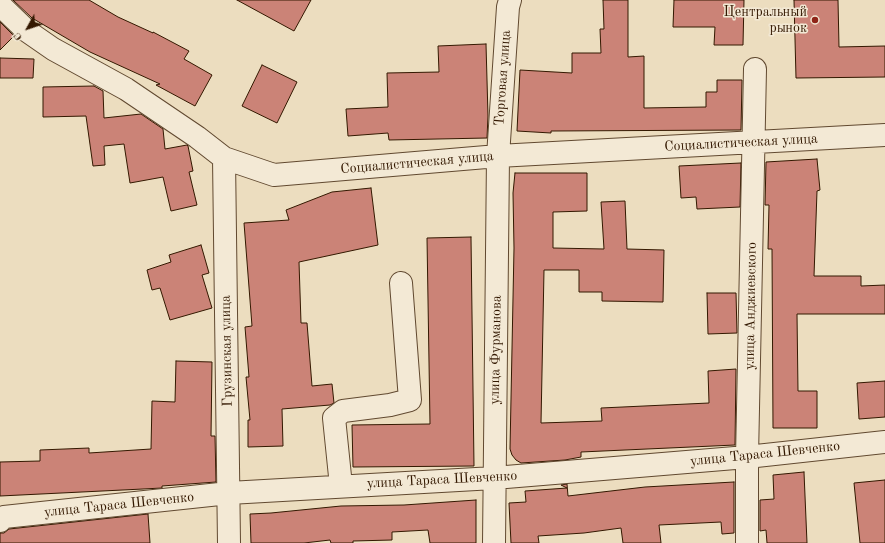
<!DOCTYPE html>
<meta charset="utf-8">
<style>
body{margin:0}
#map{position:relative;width:885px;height:543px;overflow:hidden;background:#ecddbf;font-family:"Old Standard TT",serif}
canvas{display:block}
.north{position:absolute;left:8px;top:8px;width:40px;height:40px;-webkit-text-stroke:3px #f3e9d5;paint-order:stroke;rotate:230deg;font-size:11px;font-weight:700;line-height:16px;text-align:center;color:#331800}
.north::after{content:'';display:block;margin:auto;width:14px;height:18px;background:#331800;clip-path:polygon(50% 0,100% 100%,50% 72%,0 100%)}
</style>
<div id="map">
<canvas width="885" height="543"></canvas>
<div class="north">С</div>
</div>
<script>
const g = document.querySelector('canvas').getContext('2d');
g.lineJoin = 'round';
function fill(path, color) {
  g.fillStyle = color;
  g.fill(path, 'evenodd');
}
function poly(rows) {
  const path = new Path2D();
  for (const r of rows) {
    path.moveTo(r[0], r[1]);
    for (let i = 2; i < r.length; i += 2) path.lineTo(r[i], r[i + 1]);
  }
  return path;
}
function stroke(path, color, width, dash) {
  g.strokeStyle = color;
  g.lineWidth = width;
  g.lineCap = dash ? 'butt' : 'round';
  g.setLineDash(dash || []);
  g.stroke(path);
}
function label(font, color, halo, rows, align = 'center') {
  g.font = font + ' "Old Standard TT",serif';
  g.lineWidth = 3;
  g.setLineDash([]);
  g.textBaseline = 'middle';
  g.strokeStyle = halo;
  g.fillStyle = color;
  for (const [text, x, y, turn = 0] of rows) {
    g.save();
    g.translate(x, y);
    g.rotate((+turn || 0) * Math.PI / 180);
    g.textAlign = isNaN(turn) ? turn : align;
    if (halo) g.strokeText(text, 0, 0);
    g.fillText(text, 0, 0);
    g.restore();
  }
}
const building = poly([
 [13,0,89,0,118,17,153,33,153,32,189,51,184,59,212,75,195,106,156,85,160,84,90,52,32,18,13,0],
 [237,0,311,0,294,31,237,0],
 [603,0,628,0,628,57,644,56,644,108,706,107,706,92,717,92,717,80,742,80,741,130,551,131,551,133,517,131,520,70,572,73,572,53,601,53,600,29,604,29,603,0],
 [674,0,744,0,743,45,714,45,715,27,673,27,674,0],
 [794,0,838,0,839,47,885,46,885,77,796,78,794,0],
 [0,22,14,36,0,50,0,22],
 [486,44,488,116,487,138,389,140,388,133,348,136,346,109,388,107,387,73,439,72,438,46,486,44],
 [0,58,34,59,33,78,0,78,0,58],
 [262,65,297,82,277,123,242,106,262,65],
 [94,86,103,91,104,118,141,114,163,129,165,149,187,145,188,146,193,171,189,172,197,205,171,211,163,177,130,183,124,144,104,146,105,165,93,166,86,116,43,117,43,87,94,86],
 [817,159,820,190,817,191,814,276,861,276,861,286,885,285,885,314,797,314,798,391,817,391,817,428,773,428,772,249,768,249,769,205,765,205,766,162,817,159],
 [741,163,740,207,697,209,696,197,681,198,679,166,741,163],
 [515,173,587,173,587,211,553,212,553,248,604,249,601,202,625,201,627,249,664,250,663,302,602,301,602,292,579,292,579,270,544,270,541,423,602,421,601,408,709,403,708,371,736,369,735,445,581,452,581,457,565,460,521,463,516,460,512,455,510,449,514,248,513,193,515,173],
 [371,188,378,245,299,262,301,323,307,323,312,386,332,384,334,403,330,405,282,409,283,446,248,447,248,420,250,420,246,377,249,377,245,327,252,326,244,223,289,220,286,210,332,192,371,188],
 [471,237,474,466,353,467,352,425,430,424,427,238,471,237],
 [201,245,209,273,202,275,212,308,170,320,160,288,152,290,147,270,171,262,169,255,201,245],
 [707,293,736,293,737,333,708,334,707,293],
 [176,361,212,362,211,436,215,436,216,482,162,486,162,488,143,489,0,496,0,462,40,461,40,450,89,448,89,453,151,449,152,401,175,402,176,361],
 [885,381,885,417,859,419,857,383,885,381],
 [804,472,807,543,767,543,766,530,760,531,760,500,774,499,773,475,804,472],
 [885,480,885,543,860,543,854,483,885,480],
 [734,482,734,533,722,534,721,522,659,525,661,543,623,543,621,528,584,533,538,536,539,543,511,543,509,503,526,502,525,491,567,488,561,485,567,484,568,496,645,487,734,482],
 [476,500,476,543,430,543,428,530,392,532,392,540,353,541,353,543,331,543,330,540,304,543,251,543,250,514,271,513,341,506,404,505,476,500],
 [148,514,150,543,0,543,0,533,4,533,9,529,148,514]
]);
fill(building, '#cb8377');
stroke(building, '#331800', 1);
const minor = poly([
 [0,5,27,31,53,49,126,89,197,137,224,158,274,175,498,156,885,135],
 [224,158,229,543],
 [341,486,334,418,343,411,390,405,410,400,401,283],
 [0,521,4,517,229,493,494,478,747,457,885,442],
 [494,543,498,156,508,7,510,0],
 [747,543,747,457,755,69]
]);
stroke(minor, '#614930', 24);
stroke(minor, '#f3e9d5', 22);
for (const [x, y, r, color] of [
 [815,20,4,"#8f2418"]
]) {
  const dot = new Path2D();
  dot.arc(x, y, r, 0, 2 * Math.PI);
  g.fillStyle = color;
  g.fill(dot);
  stroke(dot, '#f3e9d5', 1.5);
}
label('14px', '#331800', '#f3e9d5', [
 ["Центральный",807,12],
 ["рынок",807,28]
], 'right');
label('14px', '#331800', '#f3e9d5', [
 ["Торговая улица",503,78,-86],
 ["Социалистическая улица",741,143,-3],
 ["Социалистическая улица",417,163,-5],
 ["улица Анджиевского",751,306,-89],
 ["улица Фурманова",496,350,-89],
 ["Грузинская улица",227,351,-91],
 ["улица Тараса Шевченко",765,454,-6],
 ["улица Тараса Шевченко",442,480,-3],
 ["улица Тараса Шевченко",119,505,-6]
]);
</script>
